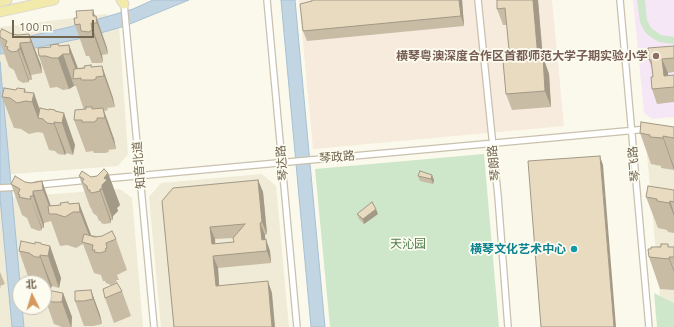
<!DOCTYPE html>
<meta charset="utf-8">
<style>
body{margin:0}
#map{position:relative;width:674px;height:327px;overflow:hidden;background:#fbf9eb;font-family:Ubuntu,"Noto Sans SC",sans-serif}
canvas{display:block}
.north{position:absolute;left:12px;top:275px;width:40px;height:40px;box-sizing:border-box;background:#fdfcf1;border:1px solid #c6c0b1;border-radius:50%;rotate:355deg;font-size:11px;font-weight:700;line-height:16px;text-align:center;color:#736650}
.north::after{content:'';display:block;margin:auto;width:14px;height:18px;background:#d7985e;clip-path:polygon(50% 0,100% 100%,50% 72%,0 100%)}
.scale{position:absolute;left:12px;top:20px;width:82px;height:18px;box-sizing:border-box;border:2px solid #736650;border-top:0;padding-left:5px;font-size:12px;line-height:14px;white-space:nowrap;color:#736650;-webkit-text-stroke:3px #fdfcf1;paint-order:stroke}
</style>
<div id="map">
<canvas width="674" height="327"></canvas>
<div class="north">北</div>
<div class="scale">100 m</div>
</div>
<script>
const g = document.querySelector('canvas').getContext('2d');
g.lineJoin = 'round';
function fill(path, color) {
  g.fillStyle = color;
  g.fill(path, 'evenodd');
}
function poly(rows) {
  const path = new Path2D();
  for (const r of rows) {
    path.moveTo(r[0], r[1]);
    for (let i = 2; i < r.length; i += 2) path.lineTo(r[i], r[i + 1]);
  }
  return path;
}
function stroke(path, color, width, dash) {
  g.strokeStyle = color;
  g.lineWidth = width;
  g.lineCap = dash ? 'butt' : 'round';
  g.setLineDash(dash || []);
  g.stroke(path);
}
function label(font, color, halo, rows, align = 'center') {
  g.font = font + ' Ubuntu,"Noto Sans SC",sans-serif';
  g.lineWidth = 3.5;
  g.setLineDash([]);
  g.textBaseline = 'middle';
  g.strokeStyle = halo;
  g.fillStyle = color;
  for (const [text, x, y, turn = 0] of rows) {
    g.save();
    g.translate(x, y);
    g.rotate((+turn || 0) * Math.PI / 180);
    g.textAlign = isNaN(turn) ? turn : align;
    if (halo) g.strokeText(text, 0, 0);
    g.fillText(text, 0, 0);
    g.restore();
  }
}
fill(poly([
 [106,14,119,25,128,154,118,166,0,175,0,27],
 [674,135,674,303,660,296,647,154],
 [262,174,276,186,289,327,161,327,149,197,161,183],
 [120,189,132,198,143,327,0,327,0,198],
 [20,283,44,283,44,307,20,307]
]), '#efebd7');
fill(poly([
 [299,0,552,0,564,126,313,149]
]), '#f6ebdd');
fill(poly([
 [633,0,674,0,674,117,652,119,644,113]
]), '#f6e7f7');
fill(poly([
 [637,0,645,0,647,20,651,28,661,35,674,37,674,44,659,42,649,36,645,32,640,22],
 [484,154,499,327,330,327,315,169],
 [654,293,674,303,674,327,657,327]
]), '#cee7ca');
const water = poly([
 [153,0,189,0,125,26,83,38,16,52,0,54,0,43,78,25,133,9,153,0],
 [281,0,295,0,325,327,311,327,281,0],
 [0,62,20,283,20,307,22,307,24,327,12,327,0,198,0,62]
]);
fill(water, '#c1d5e3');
stroke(water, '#a8c1d3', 1);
const minor = poly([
 [267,0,297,327],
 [478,0,498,196,508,327],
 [620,0,649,327],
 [124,4,154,327],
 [103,179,648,129],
 [37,185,88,180],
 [0,188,18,187]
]);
const primary = poly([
 [121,0,124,4],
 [0,2,7,0],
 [0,12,54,0]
]);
stroke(minor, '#c9c1ae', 8);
stroke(primary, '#dbd7d2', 11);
stroke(minor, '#fff', 5.5);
stroke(primary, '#f2eaab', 9);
fill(poly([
 [312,0,462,0,464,26,307,41,303,31],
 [497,0,538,0,543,57,549,74,551,107,512,110,506,94,510,60,507,25,503,25,497,9],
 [93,10,95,16,96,16,107,48,108,54,102,55,103,62,101,63,92,63,89,56,86,56,75,25,77,18],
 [0,32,18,35,29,34,41,65,42,73,31,75,32,80,29,80,29,82,23,83,18,80,14,70,9,67,0,42],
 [58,44,59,46,69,45,78,68,102,66,113,98,115,107,107,108,108,110,104,111,114,139,116,149,108,150,109,152,105,153,94,153,93,151,86,152,74,120,84,110,76,86,74,86,69,89,63,90,57,87,50,88,39,56,51,47],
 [674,46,674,72,668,73,668,76,674,75,674,102,657,104,652,89,653,77,652,68,649,60],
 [25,89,26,92,39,110,56,112,75,145,73,155,66,153,65,155,58,154,55,151,49,150,43,133,38,132,29,134,21,129,14,128,2,97,16,90],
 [674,127,674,170,661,168,661,166,651,164,640,133],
 [108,173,120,205,117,208,118,211,113,216,113,220,111,220,111,223,104,224,101,223,101,221,99,221,97,216,93,213,91,208,90,207,79,176,91,177,97,176],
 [418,176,434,180,433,184,420,181],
 [258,180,263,192,267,234,265,235,265,239,270,251,271,263,218,268,219,286,272,293,174,327,162,201],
 [234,238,234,242,215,244,215,239],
 [42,181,51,206,79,203,91,235,116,239,127,270,117,275,119,280,116,280,117,282,111,285,106,283,105,281,103,281,101,275,94,273,83,244,76,248,67,245,60,246,51,221,44,223,44,228,42,228,42,230,39,231,31,228,27,218,22,215,11,184,25,182,31,183],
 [674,190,674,233,668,232,667,230,658,228,646,197],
 [357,214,378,214,364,224,359,219],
 [668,244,669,247,674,247,674,290,660,289,649,257,651,249],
 [42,245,50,246,61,278,59,288,52,286,51,288,46,289,44,287,44,283,30,282,19,251],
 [0,272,5,284,0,286,1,287,0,288],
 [91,290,100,315,102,324,93,326,84,326,75,301],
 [122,291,131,316,114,323,105,298],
 [63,293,72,317,72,327,62,327,54,324,45,299]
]), '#c8bca5');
fill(poly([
 [459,0,462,0,464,26,461,16],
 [533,0,538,0,544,74,538,58],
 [93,10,96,20,96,16,107,48,108,54,97,23,93,16],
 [91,23,102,55,103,62,92,30],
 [29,34,41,65,42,73,31,42],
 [20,43,31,75,32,80,20,49],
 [58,44,62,55,63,54,74,86,69,89,58,58],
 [69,45,81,77,79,78,70,54],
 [18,49,29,80,29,82,18,51],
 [543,57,549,74,551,107,545,91],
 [662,59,668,73,669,88,664,76],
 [102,66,113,98,115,107,104,76],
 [34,93,43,119,38,118,32,102],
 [103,108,114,139,116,149,105,118],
 [64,113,75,145,73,155,62,123],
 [54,122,66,153,65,155,54,124],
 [663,136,674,167,674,170,663,138],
 [600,156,603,165,616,327,614,327],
 [108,173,120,205,117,208,118,211,113,216,113,220,102,189,102,185,104,178],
 [432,175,434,180,433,184,431,179],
 [258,180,263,192,267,234,262,222],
 [42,181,53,213,52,214,43,190],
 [100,189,111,220,111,223,100,191],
 [33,191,44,223,44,228,33,196],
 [30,196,42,228,42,230,31,199],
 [670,201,674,213,674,216,669,203],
 [79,203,91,235,92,243,80,212],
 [376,209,378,214,364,224,363,219],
 [260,223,265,235,266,252,262,240],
 [210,227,215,239,216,256,212,244],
 [266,239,270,251,271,263,267,251],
 [50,246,61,278,59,288,48,256],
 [40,255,52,286,51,288,40,257],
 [213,256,218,268,220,298,216,286],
 [669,257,674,270,674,272,669,259],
 [268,281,272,293,275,327,272,327],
 [91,290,100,315,102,324,93,299],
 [63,293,72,317,71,327,62,302]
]), '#a29986');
const building = poly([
 [312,0,459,0,461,16,303,31,300,4,312,1,312,0],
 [497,0,533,0,538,58,543,57,545,91,506,94,503,61,510,60,505,8,497,9,497,0],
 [93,10,93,16,96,16,97,23,91,23,92,30,89,32,81,31,80,24,75,25,74,18,77,18,76,11,93,10],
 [2,29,12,34,18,35,29,34,31,42,20,43,20,49,18,49,18,51,12,52,7,49,8,47,5,46,7,41,0,37,0,32,2,29],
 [58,44,59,46,69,45,70,54,63,54,58,58,52,58,46,56,39,56,38,48,51,47,50,45,58,44],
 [674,46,674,58,662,59,664,76,674,75,674,87,652,89,651,77,653,77,651,60,649,60,648,48,674,46],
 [91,65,91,67,102,66,104,76,96,77,96,79,93,80,81,80,81,78,73,79,74,69,85,68,84,66,91,65],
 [4,88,16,90,17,88,25,89,24,92,34,93,32,102,26,101,17,103,10,98,2,97,4,88],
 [86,107,92,107,92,109,103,108,105,118,97,118,97,120,94,122,82,122,82,120,74,120,75,110,86,109,86,107],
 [40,108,49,110,49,109,55,110,55,111,64,113,62,123,54,122,54,124,47,123,43,119,38,118,40,108],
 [641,122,674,127,674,138,663,136,663,138,650,137,650,135,640,133,641,122],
 [600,156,614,327,541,327,528,161,600,156],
 [104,169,108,173,104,178,107,180,102,185,102,189,100,189,100,191,92,193,90,192,90,190,88,190,87,186,82,182,84,179,79,176,82,171,91,177,97,176,104,169],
 [420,171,432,175,431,179,418,176,420,171],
 [15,176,25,182,31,183,42,181,43,190,33,191,33,196,30,196,31,199,28,199,19,197,20,195,18,194,20,189,11,184,15,176],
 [258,180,262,222,260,223,262,240,266,239,267,251,213,256,216,286,268,281,272,327,174,327,162,201,173,188,258,180],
 [245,224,233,238,234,242,212,244,210,227,245,224],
 [648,186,674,190,674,202,670,201,669,203,657,201,657,199,646,197,648,186],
 [68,202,69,204,79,203,80,212,73,212,65,217,56,214,49,214,48,206,61,205,60,203,68,202],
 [372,202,376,209,363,219,357,214,372,202],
 [112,231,116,239,106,243,107,248,105,249,106,251,100,253,94,252,95,250,92,250,93,245,82,242,84,234,95,237,102,236,112,231],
 [21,241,35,244,35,242,41,243,41,244,50,246,48,256,40,255,40,257,35,257,29,253,19,251,21,241],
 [661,244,668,244,668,247,674,247,674,257,669,257,669,259,649,257,648,249,651,249,651,247,661,247,661,244],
 [117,283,122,291,105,298,103,289,117,283],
 [47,290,63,293,62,302,53,302,45,299,47,290],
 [91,290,93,299,84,301,75,301,75,291,91,290]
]);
fill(building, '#e8dbc0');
stroke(building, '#a29986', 1);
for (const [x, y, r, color] of [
 [656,56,4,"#8d6e63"],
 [574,249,4,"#0f9aa8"]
]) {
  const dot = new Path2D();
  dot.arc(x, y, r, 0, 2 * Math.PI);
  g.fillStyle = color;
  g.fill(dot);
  stroke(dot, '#fdfcf1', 1.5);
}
label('bold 12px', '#785e54', '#fdfcf1', [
 ["横琴粤澳深度合作区首都师范大学子期实验小学",648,56]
], 'right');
label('12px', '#736650', '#fdfcf1', [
 ["琴政路",337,157,-5],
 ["琴达路",282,163,-95],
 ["琴朗路",494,163,-96],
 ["琴飞路",634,164,-95],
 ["知音北道",139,165,-95]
]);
label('12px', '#4e7d4c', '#fdfcf1', [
 ["天沁园",408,244]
]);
label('bold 12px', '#0d838f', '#fdfcf1', [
 ["横琴文化艺术中心",566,249]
], 'right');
</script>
